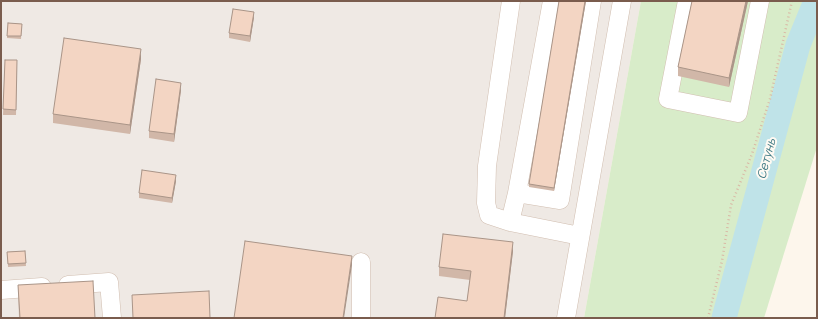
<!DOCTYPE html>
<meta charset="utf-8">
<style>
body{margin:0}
#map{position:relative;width:818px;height:319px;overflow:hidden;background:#fdf6ec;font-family:Manrope,sans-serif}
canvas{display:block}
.frame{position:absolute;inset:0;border:2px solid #7a5c4d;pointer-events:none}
</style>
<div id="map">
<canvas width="818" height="319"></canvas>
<div class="frame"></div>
</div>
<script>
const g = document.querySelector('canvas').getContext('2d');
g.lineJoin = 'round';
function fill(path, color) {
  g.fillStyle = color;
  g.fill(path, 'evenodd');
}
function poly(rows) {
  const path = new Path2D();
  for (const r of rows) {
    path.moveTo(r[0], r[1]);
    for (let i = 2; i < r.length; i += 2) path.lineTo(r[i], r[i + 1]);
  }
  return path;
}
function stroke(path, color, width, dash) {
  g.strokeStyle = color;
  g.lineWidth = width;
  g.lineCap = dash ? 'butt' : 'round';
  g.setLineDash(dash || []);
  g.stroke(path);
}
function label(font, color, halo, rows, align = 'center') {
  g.font = font + ' Manrope,sans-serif';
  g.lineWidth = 4;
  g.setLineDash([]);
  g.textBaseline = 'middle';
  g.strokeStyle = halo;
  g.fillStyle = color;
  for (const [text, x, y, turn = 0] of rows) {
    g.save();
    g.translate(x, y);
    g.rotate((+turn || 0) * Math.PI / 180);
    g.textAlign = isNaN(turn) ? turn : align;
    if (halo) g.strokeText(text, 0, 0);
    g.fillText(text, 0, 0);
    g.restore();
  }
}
fill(poly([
 [1,1,641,1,584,318,1,318]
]), '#efe9e4');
fill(poly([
 [641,1,817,1,817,147,764,318,584,318]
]), '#d8ecc9');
stroke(poly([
 [724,318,798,45,816,1]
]), '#bfe3e8', 25);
const minor = poly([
 [552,1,517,193,560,200,592,1],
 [687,1,668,99,738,113,760,1],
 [517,193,510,222,580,236],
 [510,222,489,215,486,203,487,166,511,1],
 [68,285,109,282,112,318],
 [1,290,42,287],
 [361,318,361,262],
 [566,318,622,1]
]);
stroke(minor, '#d1beb0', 19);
stroke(poly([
 [708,318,722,261,731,205,752,154,770,99,792,1]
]), '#d9b8a5', 2.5, [1, 3]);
stroke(minor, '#fff', 18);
fill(poly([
 [559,1,586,1,554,191,529,187,529,184],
 [692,1,748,1,729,87,678,76,678,67],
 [254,17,250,42,229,38,229,33],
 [8,23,22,24,21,39,7,38],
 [141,59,130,134,53,123,53,114],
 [5,60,17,60,16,115,3,115],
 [181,90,174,142,149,138,149,131],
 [176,181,172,203,139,198,139,193],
 [25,251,26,266,8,267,7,252],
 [513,251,505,318,435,318,467,301,470,280,439,276,439,267],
 [18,285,95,318,19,318]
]), '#d1b7a8');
fill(poly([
 [585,1,586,1,554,191,554,188],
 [746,1,748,1,729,87,729,78],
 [254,12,254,17,250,42,250,36],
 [141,49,141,59,130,134,130,125],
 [181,83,181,90,174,142,174,134],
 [176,175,176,181,172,203,172,198],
 [513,242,513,251,505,318,504,318],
 [352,256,352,265,344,318,343,318]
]), '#aa9588');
const building = poly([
 [559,1,585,1,554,188,529,184,559,1],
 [692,1,746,1,729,78,678,67,692,1],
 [233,9,254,12,250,36,229,33,233,9],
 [8,23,22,24,21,36,7,36,8,23],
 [64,38,141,49,130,125,53,114,64,38],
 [5,60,17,60,16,110,3,109,5,60],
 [156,79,181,83,174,134,149,131,156,79],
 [142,170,176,175,172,198,139,193,142,170],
 [443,234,513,242,504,318,435,318,438,297,467,301,471,271,439,267,443,234],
 [245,241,352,256,343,318,234,318,245,241],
 [25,251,26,263,8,264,7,252,25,251],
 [93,281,95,318,20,318,18,285,93,281],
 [209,291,210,318,133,318,132,295,209,291]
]);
fill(building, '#f3d5c3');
stroke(building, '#aa9588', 1);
label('italic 12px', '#437c86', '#fffaf3', [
 ["Сетунь",767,159,-75]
]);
</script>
